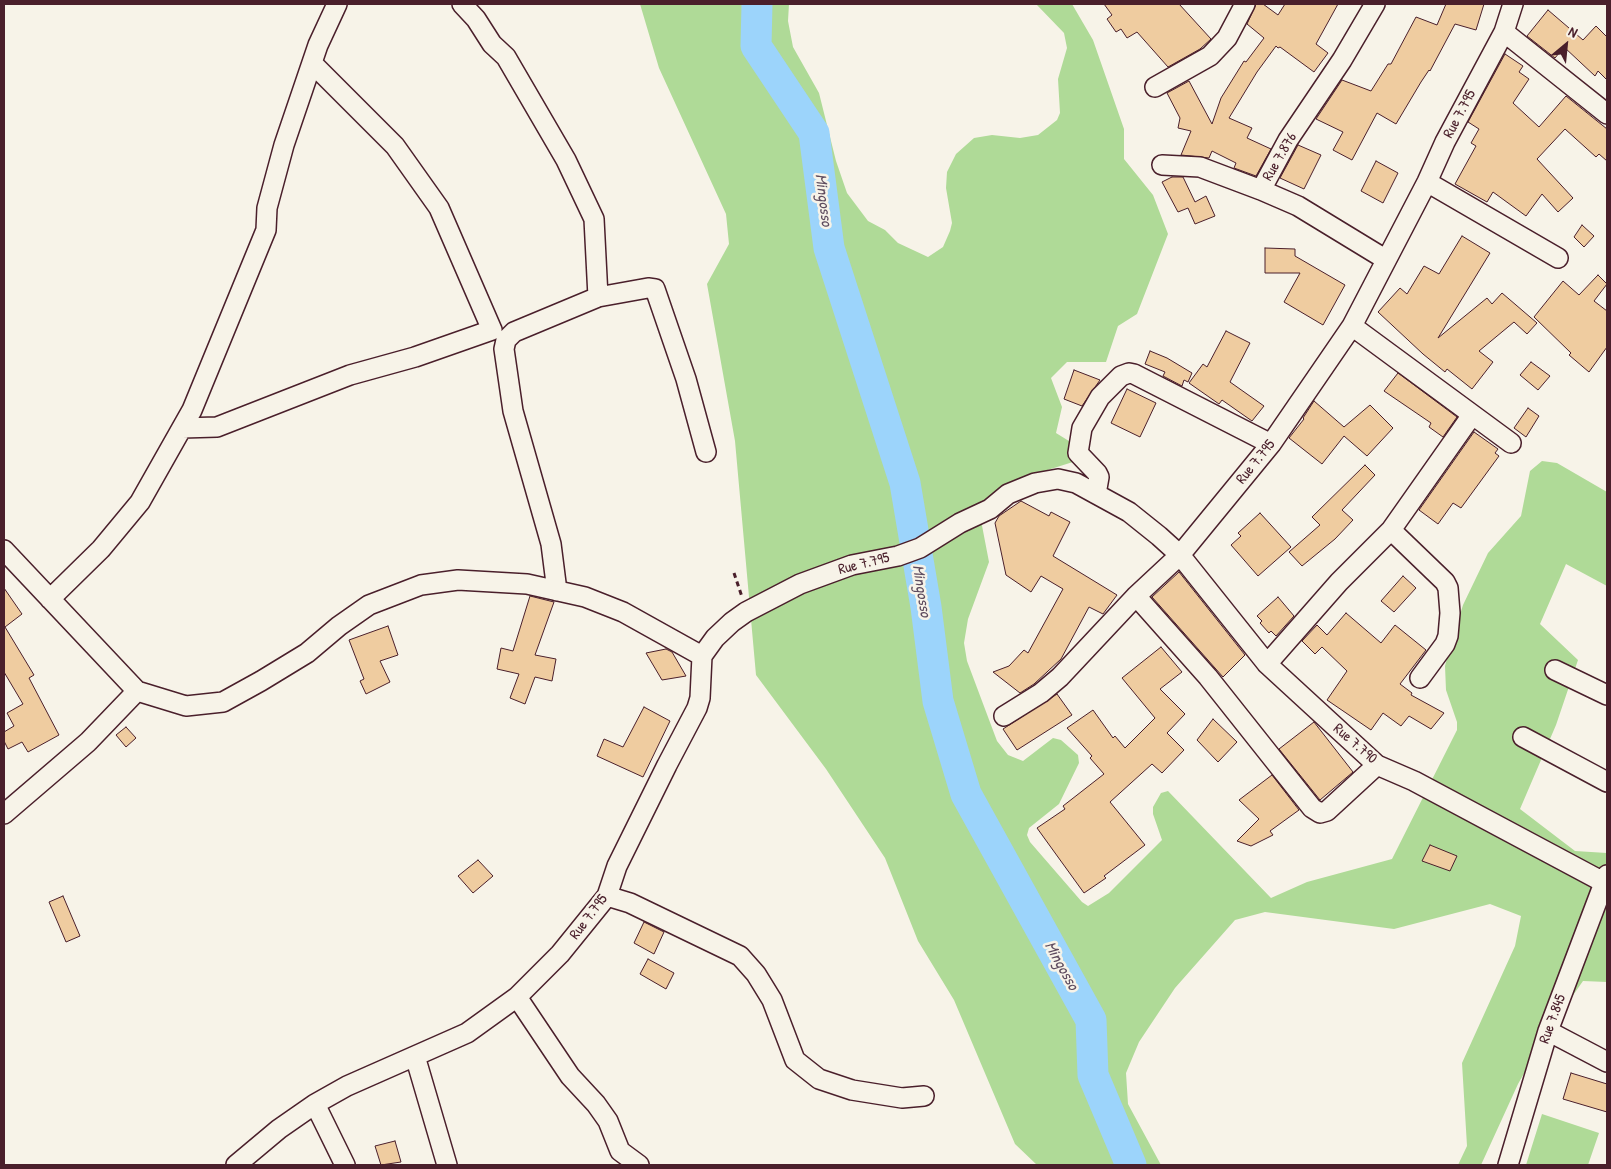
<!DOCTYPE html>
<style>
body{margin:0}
#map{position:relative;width:1611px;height:1169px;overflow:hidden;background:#f7f3e8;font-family:"Patrick Hand",sans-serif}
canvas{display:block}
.frame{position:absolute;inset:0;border:5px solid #4a1f2b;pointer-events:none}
.north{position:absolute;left:1541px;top:20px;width:50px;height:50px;-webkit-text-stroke:4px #f7f3e8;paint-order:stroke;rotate:28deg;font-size:14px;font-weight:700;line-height:20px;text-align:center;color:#4a1f2b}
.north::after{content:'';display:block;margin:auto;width:18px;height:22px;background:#4a1f2b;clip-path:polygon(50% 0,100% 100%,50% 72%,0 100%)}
</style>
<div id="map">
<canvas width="1611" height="1169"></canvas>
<div class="frame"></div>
<div class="north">N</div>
</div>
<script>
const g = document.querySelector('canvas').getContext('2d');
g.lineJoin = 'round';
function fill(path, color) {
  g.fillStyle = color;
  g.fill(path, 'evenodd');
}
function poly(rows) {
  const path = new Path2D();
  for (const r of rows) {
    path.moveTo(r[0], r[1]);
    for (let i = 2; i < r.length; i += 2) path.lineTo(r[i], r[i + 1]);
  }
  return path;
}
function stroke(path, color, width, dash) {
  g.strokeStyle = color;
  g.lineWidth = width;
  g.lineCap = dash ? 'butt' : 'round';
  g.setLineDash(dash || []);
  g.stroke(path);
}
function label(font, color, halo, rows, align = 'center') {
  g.font = font + ' "Patrick Hand",sans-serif';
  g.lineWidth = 5;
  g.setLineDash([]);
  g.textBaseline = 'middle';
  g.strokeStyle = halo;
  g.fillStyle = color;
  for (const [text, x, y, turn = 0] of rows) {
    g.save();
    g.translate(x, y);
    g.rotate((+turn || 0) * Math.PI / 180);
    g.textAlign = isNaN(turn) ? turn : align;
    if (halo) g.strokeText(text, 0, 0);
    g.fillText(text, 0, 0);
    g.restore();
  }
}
fill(poly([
 [640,4,789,4,788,21,793,47,819,93,836,161,847,193,868,221,885,230,898,243,928,257,943,247,950,231,952,223,946,188,947,172,956,154,974,138,992,135,1020,138,1038,135,1057,120,1060,113,1058,79,1067,48,1064,33,1036,4,1072,4,1093,40,1124,129,1124,159,1153,195,1168,234,1137,314,1118,326,1106,362,1067,362,1051,378,1062,407,1056,433,1077,446,1076,461,1016,480,979,510,989,562,968,619,964,643,967,661,997,741,1008,755,1023,761,1053,738,1061,740,1078,755,1079,763,1059,804,1029,828,1027,835,1030,842,1082,902,1088,906,1109,893,1162,840,1153,814,1153,807,1161,793,1168,791,1271,898,1307,882,1392,859,1457,730,1457,722,1446,690,1445,666,1451,643,1463,605,1488,553,1521,516,1530,471,1542,461,1557,463,1607,492,1607,586,1566,564,1540,624,1578,660,1556,725,1520,809,1575,851,1607,853,1607,982,1583,981,1548,1031,1518,1084,1481,1165,1458,1165,1467,1146,1462,1063,1515,946,1521,916,1490,904,1394,929,1265,912,1235,920,1175,988,1139,1042,1126,1073,1128,1104,1161,1165,1037,1165,1015,1144,954,1000,918,941,885,858,826,769,756,675,735,441,707,284,729,244,726,214,659,68],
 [1542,1114,1599,1133,1588,1165,1526,1165]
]), '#afda97');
stroke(poly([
 [757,4,756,46,814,133,829,248,905,483,926,607,938,701,966,794,1091,1020,1093,1075,1131,1165]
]), '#9cd4fb', 31);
const building = poly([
 [1104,4,1179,4,1211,39,1200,49,1168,67,1137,32,1127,38,1121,29,1116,32,1107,19,1112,15,1104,4],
 [1256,4,1263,4,1278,15,1285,4,1338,4,1316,44,1328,53,1314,72,1280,47,1278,48,1276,46,1257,72,1229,118,1252,128,1247,138,1271,149,1256,176,1234,168,1236,163,1212,151,1209,158,1181,155,1191,131,1178,128,1180,118,1167,93,1189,81,1212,124,1221,98,1244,61,1246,62,1264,38,1247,24,1256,4],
 [1446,4,1484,4,1476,30,1455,24,1430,71,1429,70,1421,82,1396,124,1377,113,1352,160,1333,150,1343,132,1316,119,1342,80,1371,91,1388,64,1391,64,1416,17,1437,25,1446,4],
 [1548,10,1583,40,1596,26,1607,37,1607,80,1598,71,1595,76,1564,47,1555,58,1527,36,1548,10],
 [1505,54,1523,66,1519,72,1529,79,1513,103,1539,127,1566,96,1607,129,1607,161,1599,154,1596,157,1565,129,1537,159,1573,198,1558,212,1542,194,1526,216,1493,192,1487,202,1455,184,1476,146,1471,143,1479,129,1468,122,1505,54],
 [1298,145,1321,155,1304,189,1280,178,1298,145],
 [1376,161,1398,173,1383,203,1361,191,1376,161],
 [1172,177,1183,177,1195,202,1206,196,1215,216,1195,224,1188,208,1178,212,1162,182,1172,177],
 [1582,225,1594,236,1584,247,1574,237,1582,225],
 [1462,236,1490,253,1438,338,1487,298,1492,304,1502,293,1537,323,1527,334,1514,322,1479,351,1493,362,1472,389,1447,369,1445,372,1423,354,1378,312,1400,288,1407,294,1424,266,1439,274,1462,236],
 [1265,248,1295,249,1295,256,1345,285,1323,325,1284,302,1300,273,1265,273,1265,248],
 [1598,275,1607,284,1594,301,1607,311,1607,347,1589,372,1569,355,1571,353,1534,317,1563,281,1579,295,1598,275],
 [1226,331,1250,343,1230,382,1264,406,1252,421,1222,400,1219,404,1189,383,1203,364,1207,367,1226,331],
 [1150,351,1167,358,1192,373,1188,382,1184,380,1182,386,1163,376,1165,372,1145,364,1150,351],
 [1531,362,1550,376,1538,390,1520,375,1531,362],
 [1074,370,1100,380,1082,406,1064,399,1074,370],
 [1398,373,1457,417,1443,437,1429,427,1431,423,1384,391,1398,373],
 [1127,389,1156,403,1140,437,1111,423,1127,389],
 [1314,401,1344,427,1370,405,1393,428,1367,456,1344,436,1322,464,1289,438,1304,419,1303,418,1314,401],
 [1528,408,1539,416,1526,437,1514,428,1528,408],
 [1474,432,1498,449,1495,453,1499,456,1461,508,1453,503,1438,524,1419,510,1474,432],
 [1365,465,1375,475,1342,510,1353,520,1335,539,1302,566,1289,552,1320,525,1312,517,1365,465],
 [1021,501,1049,516,1051,512,1070,522,1053,556,1117,595,1103,614,1089,607,1061,659,1034,684,1020,693,993,672,1009,666,1024,650,1028,653,1063,589,1041,576,1031,592,1006,575,995,523,999,516,1021,501],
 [1260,513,1291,547,1258,576,1231,545,1241,536,1238,533,1260,513],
 [1179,572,1245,655,1223,677,1152,597,1179,572],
 [1403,576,1416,588,1394,612,1381,601,1403,576],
 [4,588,22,614,5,627,34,675,29,678,59,735,28,752,22,742,8,749,4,741,4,732,14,726,7,713,23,704,4,672,4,588],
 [530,596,554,602,535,655,556,659,552,681,535,677,525,704,510,698,519,674,497,669,501,648,513,651,530,596],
 [1278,597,1294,616,1276,636,1271,631,1269,633,1260,623,1262,621,1257,616,1278,597],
 [1346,613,1381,643,1395,625,1426,650,1400,684,1412,693,1411,695,1444,713,1431,729,1409,716,1401,726,1383,713,1371,730,1327,700,1347,671,1322,647,1315,654,1302,641,1317,625,1327,635,1346,613],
 [388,626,398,655,380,661,390,682,366,694,360,681,364,679,349,640,388,626],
 [1161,647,1182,672,1160,689,1185,714,1167,733,1184,750,1162,773,1152,764,1110,802,1145,845,1104,876,1106,878,1084,893,1037,828,1065,809,1063,806,1104,774,1090,758,1092,756,1067,728,1093,710,1113,738,1115,736,1125,748,1155,718,1122,678,1161,647],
 [666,649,672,652,686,676,662,680,646,653,666,649],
 [1057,694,1072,715,1017,750,1003,729,1057,694],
 [644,707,670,721,643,777,597,756,604,739,623,747,644,707],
 [1213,719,1237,742,1218,762,1197,740,1213,719],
 [1314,722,1353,772,1320,800,1279,749,1314,722],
 [126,727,136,738,126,747,116,735,126,727],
 [1272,775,1299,810,1270,831,1273,835,1251,846,1237,841,1259,819,1239,800,1272,775],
 [1430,845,1457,856,1450,871,1422,861,1430,845],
 [478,860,493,876,473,893,458,876,478,860],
 [63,896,80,936,66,942,49,902,63,896],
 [644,922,664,932,654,954,634,943,644,922],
 [648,959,674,973,666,989,640,974,648,959],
 [1571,1073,1607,1084,1607,1112,1563,1099,1571,1073],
 [395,1141,401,1162,381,1165,375,1146,395,1141]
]);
fill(building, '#efcca0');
stroke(building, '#4a1f2b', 1);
const minor = poly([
 [462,4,476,19,492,44,506,57,566,160,594,219,598,297],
 [1375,4,1342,60,1288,140,1261,190,1298,206,1385,259],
 [1504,32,1607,114],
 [1155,87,1210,56,1227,38,1245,4],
 [1162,165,1200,167,1261,190],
 [1427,182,1558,258],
 [1352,326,1511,443],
 [182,428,217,427,350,375,415,357,492,330,439,208,395,146,312,63],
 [1096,494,1099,477,1097,473,1078,453,1082,428,1100,397,1121,376,1129,373,1134,374,1271,444],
 [1391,530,1445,582,1448,588,1450,613,1448,636,1445,644,1420,678],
 [4,550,137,691,186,706,223,702,261,681,307,653,339,626,369,605,421,585,458,580,527,584,585,597,623,612,702,656],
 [557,591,551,544,513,411,504,349,506,340,514,332,598,297,648,288,655,289,686,379,706,452],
 [1136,596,1208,677,1312,808,1320,813,1327,811,1377,765],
 [50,599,101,549,140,502,192,410,266,230,267,208,284,145,318,45,337,4],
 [1267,664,1339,582,1391,530,1472,415],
 [1555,670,1607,695],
 [1004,716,1041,693,1060,677,1136,596,1180,555,1271,444,1352,326,1427,182,1445,142,1504,32,1513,4],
 [1523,737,1607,782],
 [4,814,88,742,137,691],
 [607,896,630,903,740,956,756,974,772,1000,795,1060,819,1079,852,1090,902,1098,924,1096],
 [517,997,570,1076,596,1104,608,1121,620,1151,639,1165],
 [1548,1031,1607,1062],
 [415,1056,447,1165],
 [315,1104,345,1165],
 [236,1165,279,1129,315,1104,347,1086,467,1033,517,997,560,954,607,896,617,866,667,765,697,708,700,698,702,656,715,638,732,622,746,612,800,584,852,565,898,556,920,548,960,523,990,509,1008,494,1035,483,1058,479,1076,483,1129,512,1159,536,1180,555,1267,664,1377,765,1414,781,1607,884],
 [1508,1165,1548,1031,1607,875]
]);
stroke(minor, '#4a1f2b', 22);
stroke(poly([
 [734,573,742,597]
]), '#4a1f2b', 3, [5, 4]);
stroke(minor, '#f7f3e8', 19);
label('15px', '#4a1f2b', '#f7f3e8', [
 ["Rue 7.795",1460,114,-62],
 ["Rue 7.876",1280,157,-60],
 ["Rue 7.795",1256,462,-51],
 ["Rue 7.795",864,564,-14],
 ["Rue 7.790",1355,744,41],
 ["Rue 7.795",589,917,-53],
 ["Rue 7.845",1553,1019,-70]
]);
label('italic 16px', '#5e4c5f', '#f7f3e8', [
 ["Mingosso",823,200,83],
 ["Mingosso",921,591,81],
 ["Mingosso",1061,966,61]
]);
</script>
